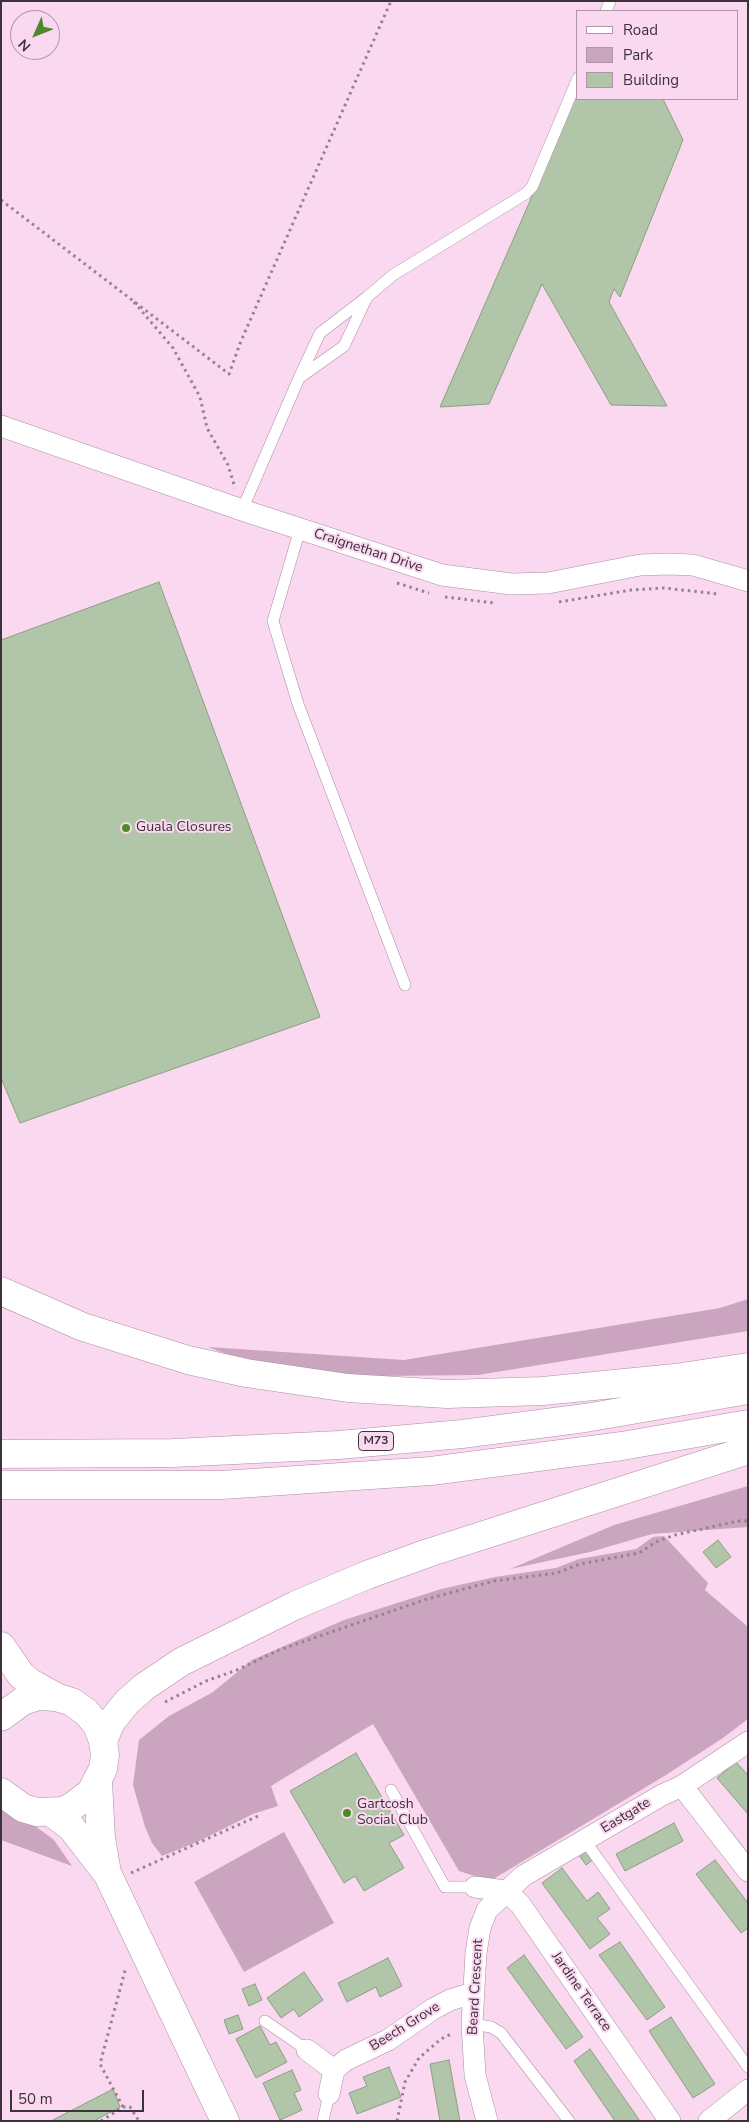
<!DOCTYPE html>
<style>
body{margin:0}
#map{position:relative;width:749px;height:2122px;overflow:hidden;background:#fad9f0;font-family:"Nunito Sans",sans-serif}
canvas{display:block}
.frame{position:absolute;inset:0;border:2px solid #3d313a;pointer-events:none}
.legend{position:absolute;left:576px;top:10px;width:162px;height:90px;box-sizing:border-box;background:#fad9f0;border:1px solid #ae96a7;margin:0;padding:6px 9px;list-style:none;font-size:15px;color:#3d313a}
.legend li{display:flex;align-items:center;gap:10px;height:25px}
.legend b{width:25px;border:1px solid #ae96a7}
.north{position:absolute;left:10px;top:10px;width:50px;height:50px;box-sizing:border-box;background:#fad9f0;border:1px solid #ae96a7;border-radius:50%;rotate:226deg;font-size:14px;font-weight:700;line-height:20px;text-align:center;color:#3d313a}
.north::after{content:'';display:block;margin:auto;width:18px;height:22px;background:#4e8a29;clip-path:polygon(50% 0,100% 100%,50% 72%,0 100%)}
.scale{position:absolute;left:10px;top:2090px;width:134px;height:22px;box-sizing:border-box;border:2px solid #3d313a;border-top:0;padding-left:6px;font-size:15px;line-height:18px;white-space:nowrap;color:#3d313a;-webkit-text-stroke:4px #fad9f0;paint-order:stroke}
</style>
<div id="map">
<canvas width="749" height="2122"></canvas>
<div class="frame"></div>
<ul class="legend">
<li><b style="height:6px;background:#fff"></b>Road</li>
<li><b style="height:14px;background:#cba5c0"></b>Park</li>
<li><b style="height:14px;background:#b1c5a8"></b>Building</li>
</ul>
<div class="north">N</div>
<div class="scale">50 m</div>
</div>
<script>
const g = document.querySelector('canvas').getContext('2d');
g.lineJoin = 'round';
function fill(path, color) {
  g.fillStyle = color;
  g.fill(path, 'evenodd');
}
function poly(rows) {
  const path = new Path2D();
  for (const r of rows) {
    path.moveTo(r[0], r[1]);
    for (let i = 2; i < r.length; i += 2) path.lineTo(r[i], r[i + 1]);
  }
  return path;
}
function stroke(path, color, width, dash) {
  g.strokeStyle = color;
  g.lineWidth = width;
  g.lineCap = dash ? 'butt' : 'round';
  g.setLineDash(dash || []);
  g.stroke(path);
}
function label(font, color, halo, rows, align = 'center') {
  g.font = font + ' "Nunito Sans",sans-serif';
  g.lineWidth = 4;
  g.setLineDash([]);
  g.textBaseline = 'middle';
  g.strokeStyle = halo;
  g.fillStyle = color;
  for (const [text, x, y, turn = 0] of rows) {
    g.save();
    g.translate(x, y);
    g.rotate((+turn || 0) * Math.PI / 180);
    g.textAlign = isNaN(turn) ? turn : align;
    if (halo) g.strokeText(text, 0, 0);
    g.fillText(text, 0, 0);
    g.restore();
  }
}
fill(poly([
 [748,1299,748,1331,478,1375,286,1377,208,1347,404,1360,720,1308],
 [748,1486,748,1527,652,1534,590,1552,510,1569,614,1525],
 [664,1536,708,1583,705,1590,748,1627,748,1719,723,1738,666,1775,490,1881,459,1871,373,1724,271,1786,278,1806,253,1814,197,1842,162,1856,152,1843,145,1827,133,1785,139,1740,169,1716,213,1692,252,1660,344,1620,441,1589,495,1577,556,1568,579,1559,636,1549,653,1537],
 [1,1801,54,1840,72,1866,1,1840],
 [284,1832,334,1923,244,1972,194,1882]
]), '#cba5c0');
const building = poly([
 [578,91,578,99,663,99,683,140,620,297,614,289,609,302,667,406,611,405,542,284,489,404,440,407,578,91],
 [159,582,320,1017,20,1123,1,1078,1,640,159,582],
 [718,1540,731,1557,716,1568,703,1552,718,1540],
 [356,1753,404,1835,389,1843,404,1868,364,1891,355,1876,344,1883,290,1791,356,1753],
 [736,1762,748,1775,748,1814,717,1778,736,1762],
 [674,1823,683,1841,625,1871,616,1854,674,1823],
 [584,1845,594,1859,586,1865,576,1851,584,1845],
 [715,1860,748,1903,748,1928,741,1933,696,1874,715,1860],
 [562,1868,587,1901,598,1892,610,1909,597,1918,610,1934,590,1949,542,1883,562,1868],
 [620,1942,665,2007,647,2020,599,1955,620,1942],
 [524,1955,583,2037,566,2049,507,1968,524,1955],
 [388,1958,402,1986,380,1997,376,1987,347,2002,338,1983,388,1958],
 [304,1972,323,2000,299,2017,294,2009,281,2018,267,1998,304,1972],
 [255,1984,262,2000,249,2006,242,1989,255,1984],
 [238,2015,243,2029,229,2034,224,2020,238,2015],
 [671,2017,715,2084,693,2098,649,2031,671,2017],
 [260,2026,270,2045,276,2042,287,2062,256,2078,236,2039,260,2026],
 [590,2049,640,2121,615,2121,574,2061,590,2049],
 [449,2060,460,2121,440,2121,430,2064,449,2060],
 [389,2067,401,2097,357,2114,349,2093,367,2086,363,2077,389,2067],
 [292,2070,301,2090,294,2093,302,2110,280,2120,263,2083,292,2070],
 [113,2089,120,2107,94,2121,51,2121,113,2089]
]);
fill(building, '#b1c5a8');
stroke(building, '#8b9f82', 1);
const lane = poly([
 [606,11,610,1],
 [367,297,393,275,525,194,532,187,578,78],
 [367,297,344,346,299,378,320,333,367,297],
 [242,510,299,378],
 [300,529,273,621,298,704,405,985],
 [391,1790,445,1887,475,1887],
 [585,1841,748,2067],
 [265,2021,307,2050],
 [472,2024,491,2027,501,2033,569,2121],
 [323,2121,329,2094]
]);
const street = poly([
 [1,426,242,510,442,575,511,584,548,583,640,565,669,564,693,565,748,581],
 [682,1786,748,1871],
 [475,1887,505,1891,520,1904,670,2121],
 [307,2050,334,2070],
 [329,2094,334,2070,346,2060,388,2040,433,2009,450,2000,473,1993],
 [487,2121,475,2075,472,2024,476,1953,480,1928,487,1910,523,1876,662,1795,682,1786,748,1742],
 [709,2121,748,2090]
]);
const secondary = poly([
 [1,1646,21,1675,31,1683,56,1697],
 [1,1717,23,1701,39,1696,56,1697,72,1702,86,1712,97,1725,103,1741,105,1755,103,1769,91,1792,73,1806,63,1811,37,1812,23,1808,1,1792],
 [98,1782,101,1838,106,1867],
 [51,1812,71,1827,108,1875,225,2121]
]);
const highway = poly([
 [1,1291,83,1327,188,1360,246,1373,348,1388,447,1394,543,1391,675,1378,748,1367],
 [1,1454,173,1453,339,1445,462,1434,585,1418,748,1390],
 [1,1485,222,1485,431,1471,622,1446,748,1424],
 [103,1741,111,1722,127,1702,144,1687,181,1662,296,1605,367,1575,428,1553,748,1450]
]);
stroke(lane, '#ab8da3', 12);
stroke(street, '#ab8da3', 22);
stroke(secondary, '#ab8da3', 29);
stroke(highway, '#ab8da3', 29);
stroke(poly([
 [1,200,229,374,241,341,391,1],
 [134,302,173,348,200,397,207,428,228,465,235,488],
 [397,583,429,593],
 [445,597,495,603],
 [559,602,631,590,664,588,719,594],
 [165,1702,206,1681,237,1670,279,1650,427,1599,494,1581,557,1573,580,1564,639,1553,656,1542,675,1535,738,1521,748,1521],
 [131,1873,258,1816],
 [123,2107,100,2064,126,1967],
 [101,2121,123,2107,130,2107,139,2121],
 [397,2121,405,2082,419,2058,441,2039,453,2033]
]), '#978191', 3, [2.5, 4]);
stroke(lane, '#fff', 11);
stroke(street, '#fff', 21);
stroke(secondary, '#fff', 28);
stroke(highway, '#fff', 28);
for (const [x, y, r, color] of [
 [126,828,5,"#4e8a29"],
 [347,1813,5,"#4e8a29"]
]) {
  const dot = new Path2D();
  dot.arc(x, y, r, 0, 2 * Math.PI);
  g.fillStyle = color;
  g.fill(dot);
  stroke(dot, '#fad9f0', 2);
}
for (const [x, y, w] of [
 [376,1441,35]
]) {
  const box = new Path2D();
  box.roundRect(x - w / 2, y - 9.5, w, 19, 4);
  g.fillStyle = '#fad9f0';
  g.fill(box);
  stroke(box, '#3d313a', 1);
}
label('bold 12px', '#3d313a', null, [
 ["M73",376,1441]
]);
label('14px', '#3d313a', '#fad9f0', [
 ["Craignethan Drive",368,551,18],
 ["Eastgate",626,1816,-31],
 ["Beard Crescent",476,1987,-87],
 ["Jardine Terrace",581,1992,55],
 ["Beech Grove",405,2027,-32]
]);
label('14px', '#3d313a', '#fad9f0', [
 ["Guala Closures",136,828],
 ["Gartcosh",357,1805],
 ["Social Club",357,1821]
], 'left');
</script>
